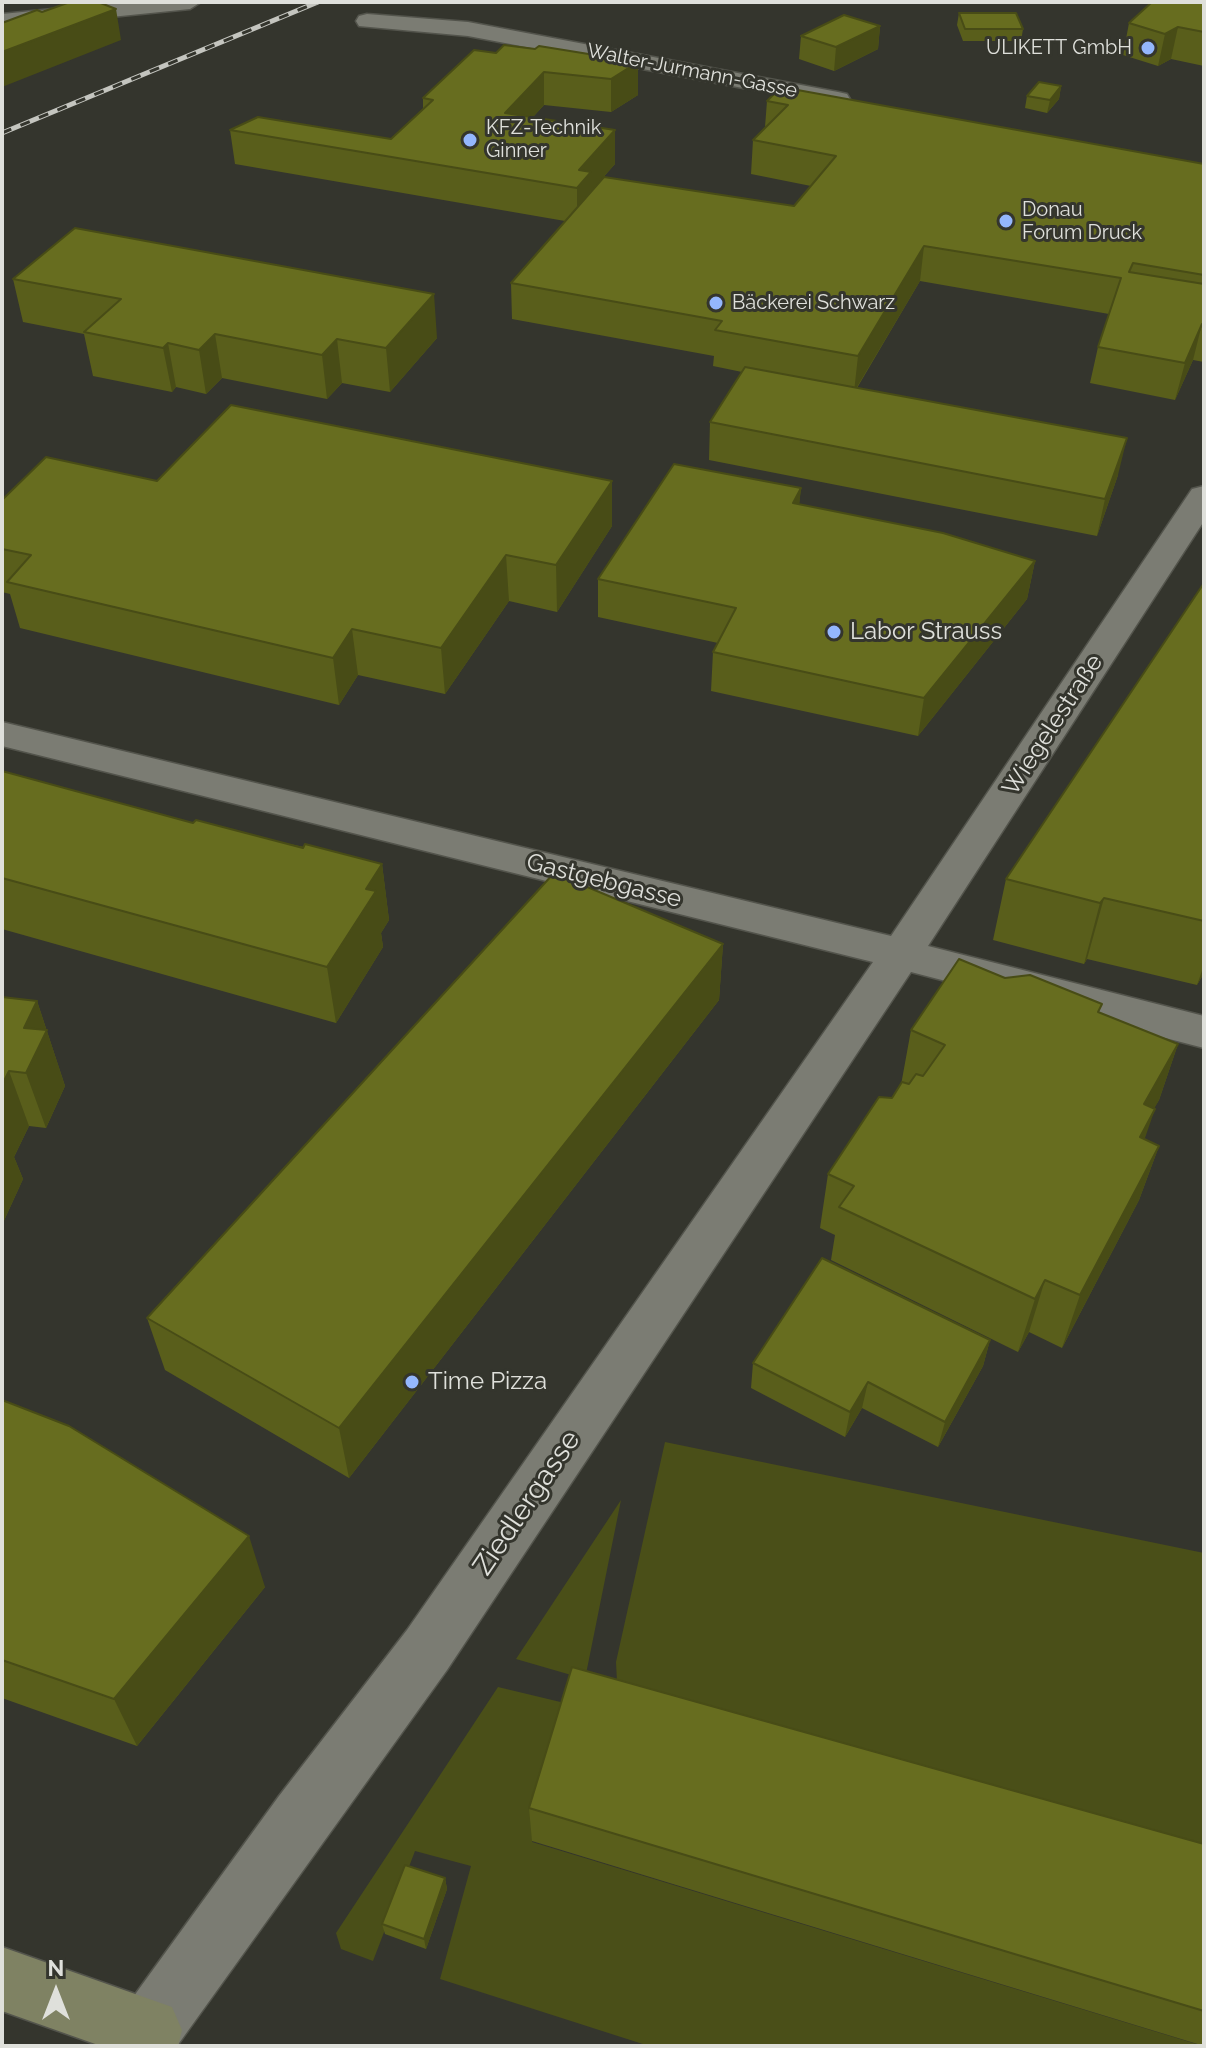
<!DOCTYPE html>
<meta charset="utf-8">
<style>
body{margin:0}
#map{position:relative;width:1206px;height:2048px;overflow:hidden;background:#34352d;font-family:Raleway,sans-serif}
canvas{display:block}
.frame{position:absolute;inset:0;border:4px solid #dfe0db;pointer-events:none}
.north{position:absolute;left:16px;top:1952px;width:80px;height:80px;-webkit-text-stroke:6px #34352d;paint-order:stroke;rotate:0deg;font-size:22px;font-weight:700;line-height:32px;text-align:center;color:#dfe0db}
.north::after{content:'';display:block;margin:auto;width:28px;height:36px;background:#dfe0db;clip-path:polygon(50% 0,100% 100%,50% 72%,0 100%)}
</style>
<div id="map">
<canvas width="1206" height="2048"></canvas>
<div class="frame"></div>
<div class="north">N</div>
</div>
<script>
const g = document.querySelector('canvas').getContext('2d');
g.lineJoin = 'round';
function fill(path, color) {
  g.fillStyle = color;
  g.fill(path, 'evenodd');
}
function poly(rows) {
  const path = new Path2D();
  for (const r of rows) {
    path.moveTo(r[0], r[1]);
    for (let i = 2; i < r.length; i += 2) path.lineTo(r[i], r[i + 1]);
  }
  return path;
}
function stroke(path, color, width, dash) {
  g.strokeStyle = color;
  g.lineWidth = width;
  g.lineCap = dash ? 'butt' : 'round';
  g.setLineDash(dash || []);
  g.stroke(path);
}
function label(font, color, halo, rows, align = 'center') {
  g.font = font + ' Raleway,sans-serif';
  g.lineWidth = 6;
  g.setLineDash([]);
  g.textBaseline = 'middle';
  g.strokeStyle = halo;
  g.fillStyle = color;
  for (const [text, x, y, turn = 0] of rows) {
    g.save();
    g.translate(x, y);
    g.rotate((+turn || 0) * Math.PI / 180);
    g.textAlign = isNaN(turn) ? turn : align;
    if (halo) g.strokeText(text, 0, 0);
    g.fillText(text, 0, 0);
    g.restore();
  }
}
fill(poly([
 [665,1442,1204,1553,1204,1852,617,1682,616,1662],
 [621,1500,585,1679,516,1659],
 [498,1687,573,1705,532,1842,1203,2046,649,2046,440,1979,471,1866,415,1851,373,1961,341,1949,336,1933]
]), '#4a4f18');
const street = poly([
 [124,2,201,2,190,9,2,28,2,14,124,2],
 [367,14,468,22,838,92,847,94,850,99,847,104,838,106,468,36,359,26,356,21,359,16,367,14],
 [1204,486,1204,521,928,946,1204,1016,1204,1048,911,972,447,1670,177,2046,123,2046,116,2030,126,2007,279,1796,407,1630,873,962,2,746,2,722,891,936,1192,489,1204,486]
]);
const secondary = poly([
 [2,1947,172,2007,182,2030,178,2046,101,2046,2,2011,2,1947]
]);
stroke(street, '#53544c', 3);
stroke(secondary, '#53544c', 3);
fill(street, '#7b7c73');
fill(secondary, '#7f8263');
const rail = poly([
 [2,133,318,2]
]);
stroke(rail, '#c4c5bf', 5);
stroke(rail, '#34352d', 3, [10]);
fill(poly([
 [1204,2,1204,66,1171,59,1158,66,1123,55,1129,23],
 [959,13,1023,29,1021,41,963,41,957,25],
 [880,26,878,49,834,71,799,59,801,36],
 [496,53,638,62,638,95,611,112,544,105,533,117,615,164,591,191,794,206,811,186,751,174,753,140,765,127,767,101,1204,164,1204,362,1193,360,1175,400,1090,383,1098,347,1109,314,920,281,857,388,1118,475,1097,536,709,460,710,422,742,372,713,366,714,356,512,319,511,283,565,221,235,164,230,130,391,139,423,109,423,98],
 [1061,86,1059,99,1047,113,1025,108,1027,96],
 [13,279,437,338,390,392,342,383,327,399,222,378,206,394,176,387,172,392,93,376,84,334,23,322],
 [157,481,612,481,612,526,557,612,509,601,445,694,358,675,339,705,20,628,10,594,2,592,2,500],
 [801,488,799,504,1035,561,1027,599,918,736,711,691,713,652,718,643,598,617,598,579],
 [1204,583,1204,973,1197,985,1087,959,1084,964,993,940,1006,879],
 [2,771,193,823,382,864,389,920,381,933,383,947,336,1023,2,929],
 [723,944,719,1000,349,1478,165,1370,147,1318],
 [1005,978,1099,1012,1178,1044,1159,1100,1154,1108,1144,1139,1159,1146,1139,1200,1062,1348,1029,1332,1018,1352,831,1260,835,1235,820,1228,828,1174,892,1098,901,1085,911,1030],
 [2,997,37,1001,65,1086,46,1128,29,1126,14,1157,23,1179,2,1225],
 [990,1340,983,1366,938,1447,862,1408,845,1437,751,1388,753,1363],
 [2,1400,265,1587,137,1746,2,1698],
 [529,1808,1204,1844,1204,2046,532,1841],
 [445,1878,447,1889,426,1949,385,1934,382,1924]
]), '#595e1b');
fill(poly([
 [116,9,121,40,2,87,2,52],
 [880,26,878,49,834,71,836,47],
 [1178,27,1171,59,1158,66,1165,34],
 [638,62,638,95,611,112,611,79],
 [544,72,544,105,506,146,505,113],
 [1061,86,1059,99,1047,113,1050,100],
 [615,130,615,164,591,191,577,223,577,188,579,170],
 [924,246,920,281,854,392,858,356],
 [434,294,437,338,390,392,386,348],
 [1202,324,1193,360,1175,400,1185,363],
 [215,334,222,378,206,394,199,350],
 [337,339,342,383,327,399,322,355],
 [168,343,176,387,172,392,163,348],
 [1127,438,1118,475,1097,536,1105,499],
 [612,481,612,526,557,612,556,565],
 [801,488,797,526,793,503],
 [506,555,509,601,445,694,441,648],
 [1035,561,1027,599,918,736,924,698],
 [352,629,358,675,339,705,333,658],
 [382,864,389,920,381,933,383,947,336,1023,327,967,366,889],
 [1104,898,1087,959,1084,964,1100,903],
 [723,944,719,1000,349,1478,339,1428],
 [1204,965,1204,973,1197,985],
 [37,1001,65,1086,46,1128,26,1073,24,1028],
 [1178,1044,1159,1100,1126,1159,1144,1104],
 [9,1071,29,1126,14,1157,23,1179,2,1225,2,1085],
 [1155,1109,1136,1164,1140,1137],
 [1159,1146,1139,1200,1062,1348,1080,1295],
 [1045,1280,1029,1332,1018,1352,1035,1299],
 [990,1340,983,1366,938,1447,945,1422],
 [868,1382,862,1408,845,1437,850,1412],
 [249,1536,265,1587,137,1746,114,1699],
 [445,1878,447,1889,426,1949,424,1939]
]), '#484c16');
const building = poly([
 [70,2,98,2,116,9,2,52,2,23,37,10,42,12,70,2],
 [1152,2,1204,2,1204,32,1178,27,1165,34,1129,23,1152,2],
 [959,13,1016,13,1023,29,965,29,959,13],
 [844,15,880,26,836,47,801,36,844,15],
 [504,45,535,49,539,46,638,62,611,79,544,72,505,113,615,130,579,170,591,172,577,188,230,130,258,117,391,139,433,100,423,98,474,50,496,53,504,45],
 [1039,82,1061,86,1050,100,1027,96,1039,82],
 [781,87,1204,164,1204,275,1133,263,1129,272,1204,284,1204,324,1202,324,1185,363,1098,347,1121,278,924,246,858,356,715,330,722,321,511,283,604,177,794,206,836,156,753,140,788,105,767,101,781,87],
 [75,228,434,294,386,348,337,339,322,355,215,334,199,350,168,343,163,348,84,332,121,299,13,279,75,228],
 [745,367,1127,438,1105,499,710,422,745,367],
 [231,405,612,481,556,565,506,555,441,648,352,629,333,658,7,582,31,555,2,549,2,500,46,457,157,481,231,405],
 [674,464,801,488,793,503,943,533,1035,561,924,698,713,652,736,608,598,579,674,464],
 [1204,583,1204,921,1104,898,1100,903,1006,879,1204,583],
 [2,771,193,823,196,820,303,848,305,844,382,864,366,889,376,891,327,967,2,878,2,771],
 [554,873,723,944,339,1428,147,1318,554,873],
 [959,959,1005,978,1030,975,1102,1004,1098,1012,1178,1044,1144,1104,1155,1109,1140,1137,1159,1146,1080,1295,1045,1280,1035,1299,839,1207,854,1186,828,1174,879,1097,892,1098,902,1082,909,1084,916,1074,923,1076,945,1045,911,1030,959,959],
 [2,997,37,1001,24,1028,47,1030,26,1073,9,1071,2,1085,2,997],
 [822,1258,990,1340,945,1422,868,1382,850,1412,753,1363,822,1258],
 [2,1400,69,1426,249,1536,114,1699,2,1660,2,1400],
 [572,1667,1204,1844,1204,2011,529,1808,572,1667],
 [405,1865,445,1878,424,1939,382,1924,405,1865]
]);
fill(building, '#676d1f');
stroke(building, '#484c16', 2);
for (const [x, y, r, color] of [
 [1148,48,8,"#94b7fd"],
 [470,140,8,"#94b7fd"],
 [1006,221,8,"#94b7fd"],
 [716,303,8,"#94b7fd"],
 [834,632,8,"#94b7fd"],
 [412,1382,8,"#94b7fd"]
]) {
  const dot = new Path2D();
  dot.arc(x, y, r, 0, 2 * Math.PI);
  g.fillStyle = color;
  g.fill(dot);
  stroke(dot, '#34352d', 3);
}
label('20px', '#dfe0db', '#34352d', [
 ["ULIKETT GmbH",1132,48,"right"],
 ["KFZ-Technik",486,128],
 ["Ginner",486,151],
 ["Donau",1022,210],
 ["Forum Druck",1022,233],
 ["Bäckerei Schwarz",732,303]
], 'left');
label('20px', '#dfe0db', '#34352d', [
 ["Walter-Jurmann-Gasse",692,71,11]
]);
label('24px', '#dfe0db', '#34352d', [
 ["Labor Strauss",850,632],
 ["Time Pizza",428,1382]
], 'left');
label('24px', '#dfe0db', '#34352d', [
 ["Wiegelestraße",1053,725,-57],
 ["Gastgebgasse",604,881,14]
]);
label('28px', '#dfe0db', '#34352d', [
 ["Ziedlergasse",527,1503,-56]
]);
</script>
